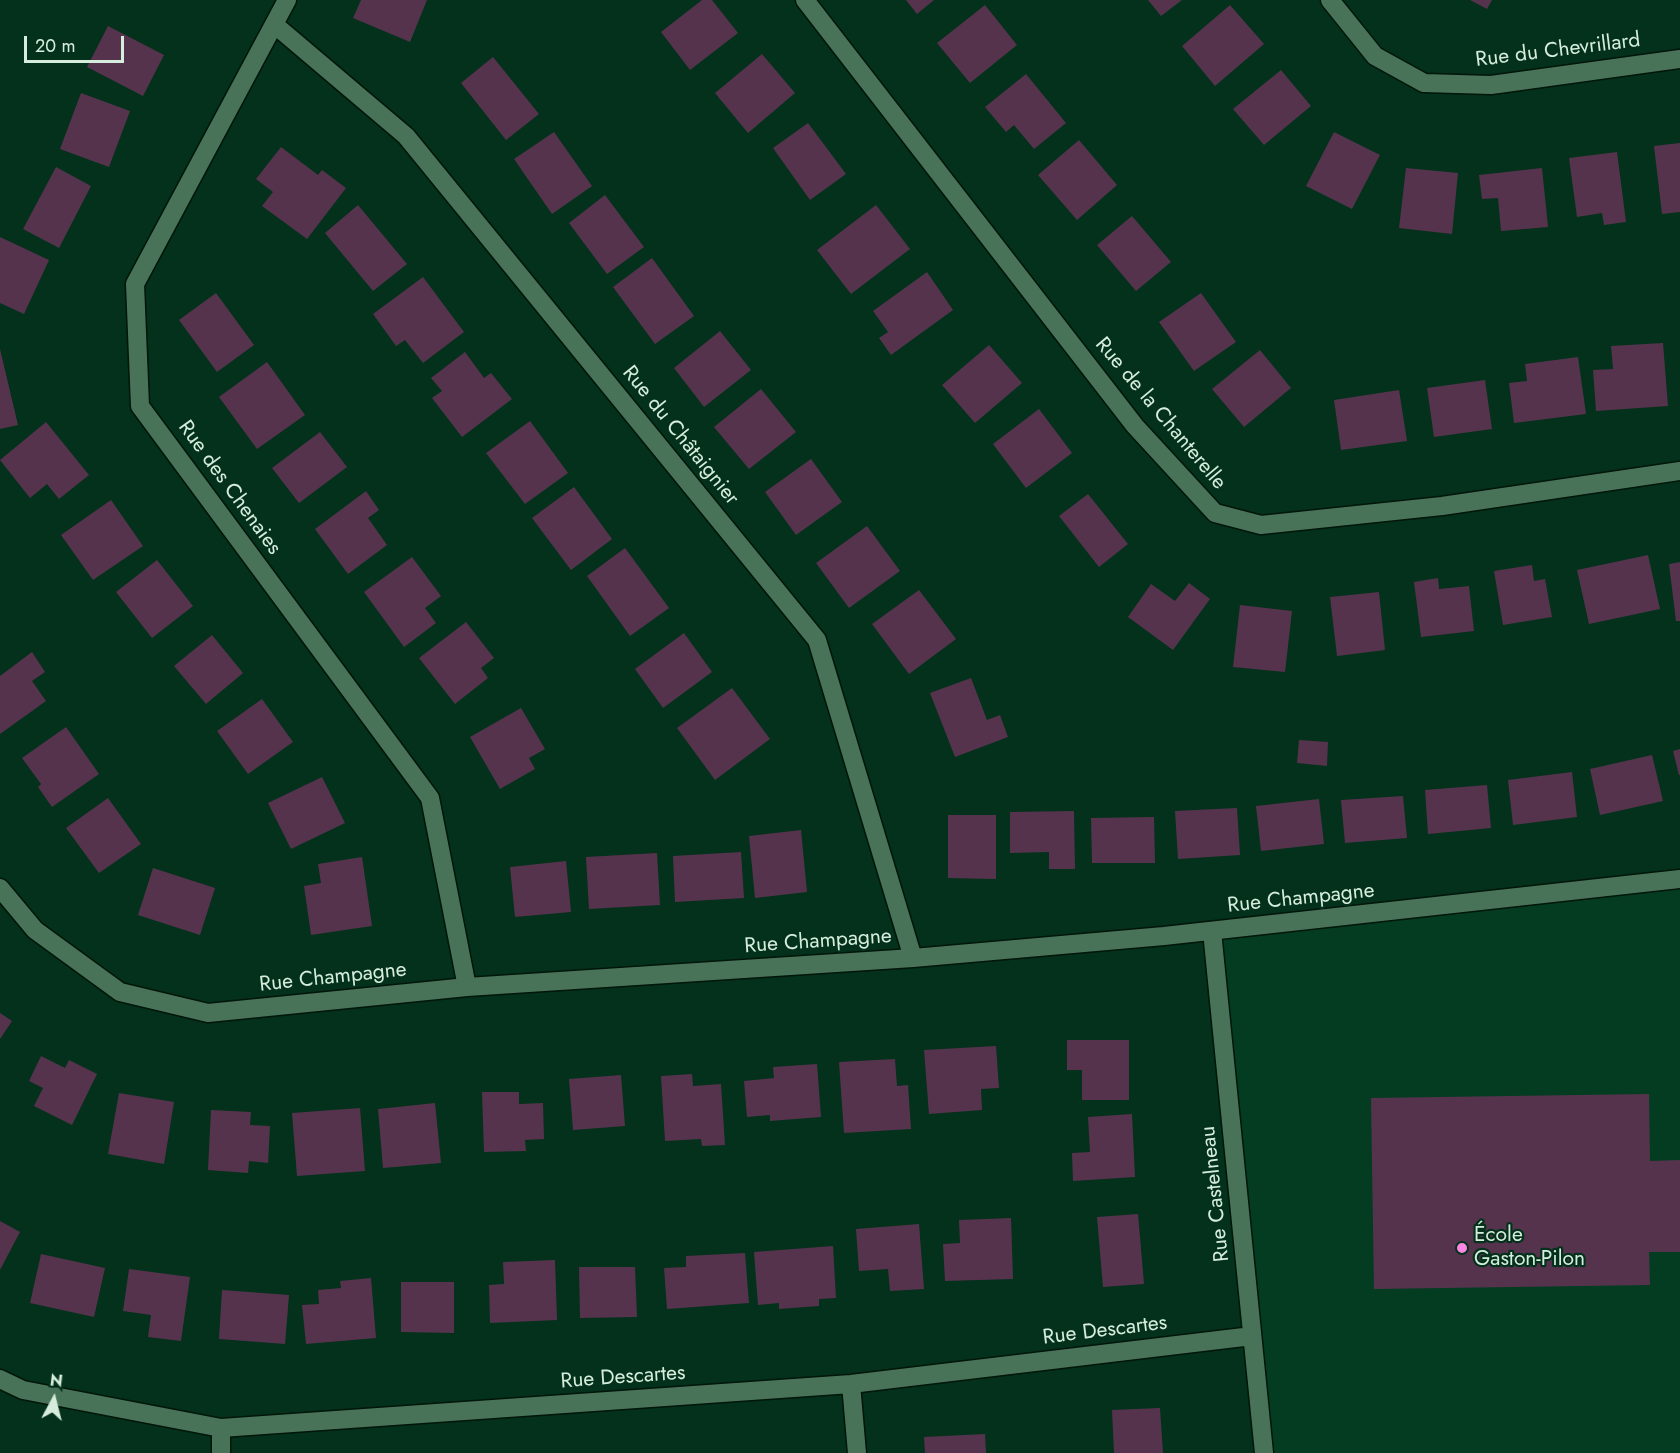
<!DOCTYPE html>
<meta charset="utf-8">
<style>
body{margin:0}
#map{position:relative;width:1680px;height:1453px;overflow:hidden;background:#03311b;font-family:Jost,sans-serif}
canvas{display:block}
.north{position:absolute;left:24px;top:1369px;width:60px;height:60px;-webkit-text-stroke:4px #03311b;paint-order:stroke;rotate:7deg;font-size:16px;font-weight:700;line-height:24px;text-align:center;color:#d6eddd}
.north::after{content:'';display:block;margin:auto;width:21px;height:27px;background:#d6eddd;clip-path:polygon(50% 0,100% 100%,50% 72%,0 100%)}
.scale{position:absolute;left:24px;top:36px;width:100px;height:27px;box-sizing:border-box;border:3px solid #d6eddd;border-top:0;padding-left:8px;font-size:18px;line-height:21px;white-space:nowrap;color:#d6eddd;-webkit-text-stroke:4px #03311b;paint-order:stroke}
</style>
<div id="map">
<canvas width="1680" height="1453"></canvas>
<div class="north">N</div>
<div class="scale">20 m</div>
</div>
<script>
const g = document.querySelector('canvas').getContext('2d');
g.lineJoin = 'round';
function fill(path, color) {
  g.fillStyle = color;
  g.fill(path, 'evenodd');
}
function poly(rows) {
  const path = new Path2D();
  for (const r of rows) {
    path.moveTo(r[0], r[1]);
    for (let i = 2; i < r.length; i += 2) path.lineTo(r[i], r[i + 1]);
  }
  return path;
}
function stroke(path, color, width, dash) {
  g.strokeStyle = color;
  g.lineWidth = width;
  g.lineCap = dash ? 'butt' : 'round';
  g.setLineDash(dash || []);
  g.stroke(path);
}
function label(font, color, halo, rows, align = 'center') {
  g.font = font + ' Jost,sans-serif';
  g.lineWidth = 4.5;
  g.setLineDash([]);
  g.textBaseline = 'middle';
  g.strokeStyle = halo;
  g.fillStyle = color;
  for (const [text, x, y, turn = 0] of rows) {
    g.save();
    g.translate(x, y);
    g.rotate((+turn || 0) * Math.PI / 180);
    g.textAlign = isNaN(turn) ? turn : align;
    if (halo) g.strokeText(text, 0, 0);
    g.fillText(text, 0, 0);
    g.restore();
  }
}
fill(poly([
 [1680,879,1680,1453,1264,1453,1212,931]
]), '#043c22');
fill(poly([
 [361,0,427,0,410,42,353,18],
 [702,0,712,0,738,33,690,70,661,32],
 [906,0,934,0,917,14],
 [1148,0,1182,0,1161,16],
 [1470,0,1492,0,1487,9],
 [985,5,1017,45,970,83,937,43],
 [1230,5,1264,44,1215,86,1182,46],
 [108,26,164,55,143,96,87,67],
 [762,54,795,93,748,133,715,93],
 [493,57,539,114,506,140,461,83],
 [1281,70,1311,106,1264,145,1233,109],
 [1026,74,1066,123,1034,149,1014,125,1006,132,985,107],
 [81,93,130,111,109,167,60,149],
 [808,123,846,174,810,200,773,148],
 [554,132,592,186,552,214,514,159],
 [1334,132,1380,155,1352,209,1306,186],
 [1079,140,1117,185,1077,220,1038,175],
 [1680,143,1680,212,1662,214,1654,146],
 [281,147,318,175,322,170,346,188,307,239,262,206,273,192,256,179],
 [1617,152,1626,222,1604,225,1602,213,1577,217,1569,158],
 [56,167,91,186,59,248,23,229],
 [1406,168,1458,173,1452,234,1399,228],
 [1542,168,1548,227,1501,231,1498,198,1482,199,1479,175],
 [605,195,644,247,607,274,569,223],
 [358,205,407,264,373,291,325,233],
 [876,205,910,249,851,294,817,250],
 [1132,216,1171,262,1136,291,1097,245],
 [0,237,49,260,24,314,0,303],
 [652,258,694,316,655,344,613,287],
 [927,272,953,310,891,355,879,338,888,332,873,311],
 [423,277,464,332,423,363,405,340,396,346,373,314],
 [216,293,254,345,217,372,179,320],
 [1201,293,1236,342,1194,371,1159,322],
 [720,331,751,370,704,407,674,368],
 [1663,343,1668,406,1596,411,1593,370,1613,369,1611,346],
 [989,345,1022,383,975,423,942,385],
 [0,349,18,425,0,429],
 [1260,350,1291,388,1244,427,1212,389],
 [465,352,484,378,491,373,512,399,462,437,432,398,442,391,431,378],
 [1578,357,1586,414,1514,423,1509,383,1527,381,1525,364],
 [267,362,305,415,257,449,219,397],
 [1485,380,1492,429,1434,437,1427,388],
 [761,389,796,432,749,469,714,427],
 [1399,390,1407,441,1341,450,1334,400],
 [1039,409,1072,453,1026,488,993,444],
 [530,421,568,473,525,504,486,453],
 [46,422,89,475,59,499,47,484,30,498,0,460],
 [320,432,347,467,299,503,272,468],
 [811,459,842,502,796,535,765,492],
 [574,487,612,539,571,570,532,518],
 [366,491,379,510,368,518,387,545,348,574,315,529],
 [1088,494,1128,544,1099,567,1059,516],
 [111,500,143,546,93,580,61,535],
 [867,526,900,571,849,608,816,563],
 [625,548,669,608,630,636,587,576],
 [1648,555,1660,609,1589,624,1577,570],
 [412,557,441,596,425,608,436,623,404,647,364,592],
 [157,560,193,606,152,638,116,592],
 [1680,562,1680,621,1676,621,1669,564],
 [1532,565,1534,581,1545,579,1552,617,1503,625,1494,571],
 [1438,578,1439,589,1469,586,1474,631,1421,637,1414,582],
 [1189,583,1210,599,1173,650,1128,617,1151,584,1175,601],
 [919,590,956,639,909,674,872,624],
 [1379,592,1385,650,1337,656,1330,597],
 [1240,605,1292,611,1285,672,1233,667],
 [466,622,494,658,481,668,488,678,455,704,419,658],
 [684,633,712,672,663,708,635,669],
 [212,635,243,673,206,704,174,666],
 [32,652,45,672,32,681,46,701,0,734,0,676],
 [971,678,987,720,1000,715,1008,737,955,757,930,693],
 [732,688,770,739,715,780,677,728],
 [262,699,293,742,248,774,217,731],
 [521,708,545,749,529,758,535,769,500,789,470,737],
 [66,727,99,774,52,807,38,787,41,784,22,758],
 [1299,740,1328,742,1327,766,1297,763],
 [1680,749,1680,775,1679,775,1673,751],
 [1652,755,1663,801,1600,815,1590,769],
 [1572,772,1577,817,1513,825,1508,780],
 [322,777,345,823,291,849,268,803],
 [1487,785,1491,828,1428,834,1425,790],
 [1403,796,1407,838,1345,843,1341,800],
 [108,798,141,844,99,873,66,828],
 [1319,799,1324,844,1261,851,1256,806],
 [1237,808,1240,855,1178,859,1175,811],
 [1074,811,1075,869,1049,869,1049,852,1010,853,1010,812],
 [948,815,996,815,996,879,948,878],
 [1154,817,1155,863,1092,863,1091,818],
 [801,830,807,892,755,898,749,836],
 [741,852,744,898,675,902,673,856],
 [657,853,660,905,589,909,586,857],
 [362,857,372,926,311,935,304,886,321,883,318,864],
 [566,861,571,912,515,917,510,867],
 [153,868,215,888,200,935,138,915],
 [0,1013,12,1021,0,1039],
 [1067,1040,1129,1040,1129,1100,1082,1100,1082,1070,1067,1070],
 [996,1046,999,1088,981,1089,982,1110,929,1114,924,1050],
 [41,1056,65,1068,69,1060,97,1074,72,1125,34,1106,43,1088,29,1081],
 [895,1059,897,1086,908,1085,911,1129,844,1133,839,1062],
 [817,1064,821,1117,770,1121,770,1115,747,1117,744,1081,774,1078,773,1067],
 [692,1074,693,1086,721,1084,725,1145,702,1146,701,1139,665,1141,661,1076],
 [621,1075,625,1126,573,1130,569,1079],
 [482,1092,519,1092,519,1104,543,1103,544,1139,525,1140,526,1151,484,1152],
 [119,1093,174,1102,164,1164,108,1154],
 [1649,1094,1650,1161,1680,1160,1680,1252,1649,1252,1650,1285,1374,1289,1371,1098],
 [435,1103,441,1163,383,1168,378,1109],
 [360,1108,365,1171,297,1176,292,1113],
 [211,1110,251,1112,250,1125,270,1126,268,1163,249,1161,248,1173,208,1170],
 [1132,1114,1135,1177,1073,1181,1072,1153,1090,1152,1088,1117],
 [1138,1214,1144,1284,1103,1287,1097,1217],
 [1011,1218,1013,1279,945,1281,943,1244,960,1243,959,1220],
 [0,1221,20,1232,0,1270],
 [919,1224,924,1289,890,1291,888,1269,859,1271,856,1229],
 [833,1246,836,1298,819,1299,819,1306,779,1309,779,1303,758,1305,754,1252],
 [745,1253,749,1303,667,1309,664,1268,686,1267,686,1256],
 [41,1254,105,1268,94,1317,30,1303],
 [555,1260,557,1320,490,1323,489,1285,504,1284,503,1262],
 [579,1267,635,1267,637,1317,580,1318],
 [129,1269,190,1277,181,1341,148,1337,151,1315,123,1311],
 [371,1278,376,1338,306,1344,302,1305,319,1304,318,1290,341,1288,340,1281],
 [401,1282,454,1282,454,1333,401,1332],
 [222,1290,289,1295,285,1344,219,1339],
 [1160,1408,1163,1453,1114,1453,1112,1410],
 [985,1434,986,1453,925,1453,924,1437]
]), '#56334d');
const minor = poly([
 [287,0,135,284,140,406,430,798,467,987],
 [805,0,1135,426,1215,513,1261,525,1442,506,1680,471],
 [1330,0,1375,56,1424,83,1491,85,1680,59],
 [275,25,406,136,817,640,913,958],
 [0,888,35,930,120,992,208,1013,467,987,913,958,1164,936,1680,879],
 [1212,931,1264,1453],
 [0,1379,23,1390,221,1428,851,1384,1252,1336],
 [851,1384,857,1453],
 [221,1453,221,1428]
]);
stroke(minor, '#02160a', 21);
stroke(minor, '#487359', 18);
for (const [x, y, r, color] of [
 [1462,1248,6,"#fd86e2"]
]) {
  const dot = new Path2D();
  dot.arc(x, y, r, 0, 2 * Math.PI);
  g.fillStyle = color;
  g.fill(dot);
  stroke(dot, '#03311b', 2);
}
label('21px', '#d6eddd', '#03311b', [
 ["Rue du Chevrillard",1558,51,-7],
 ["Rue de la Chanterelle",1160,414,50],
 ["Rue du Châtaignier",680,436,51],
 ["Rue des Chenaies",229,488,54],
 ["Rue Champagne",1301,899,-6],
 ["Rue Champagne",818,942,-4],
 ["Rue Champagne",333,978,-6],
 ["Rue Castelneau",1216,1194,-96],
 ["Rue Descartes",1105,1331,-7],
 ["Rue Descartes",623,1378,-4]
]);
label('21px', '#d6eddd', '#03311b', [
 ["École",1474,1236],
 ["Gaston-Pilon",1474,1260]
], 'left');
</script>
